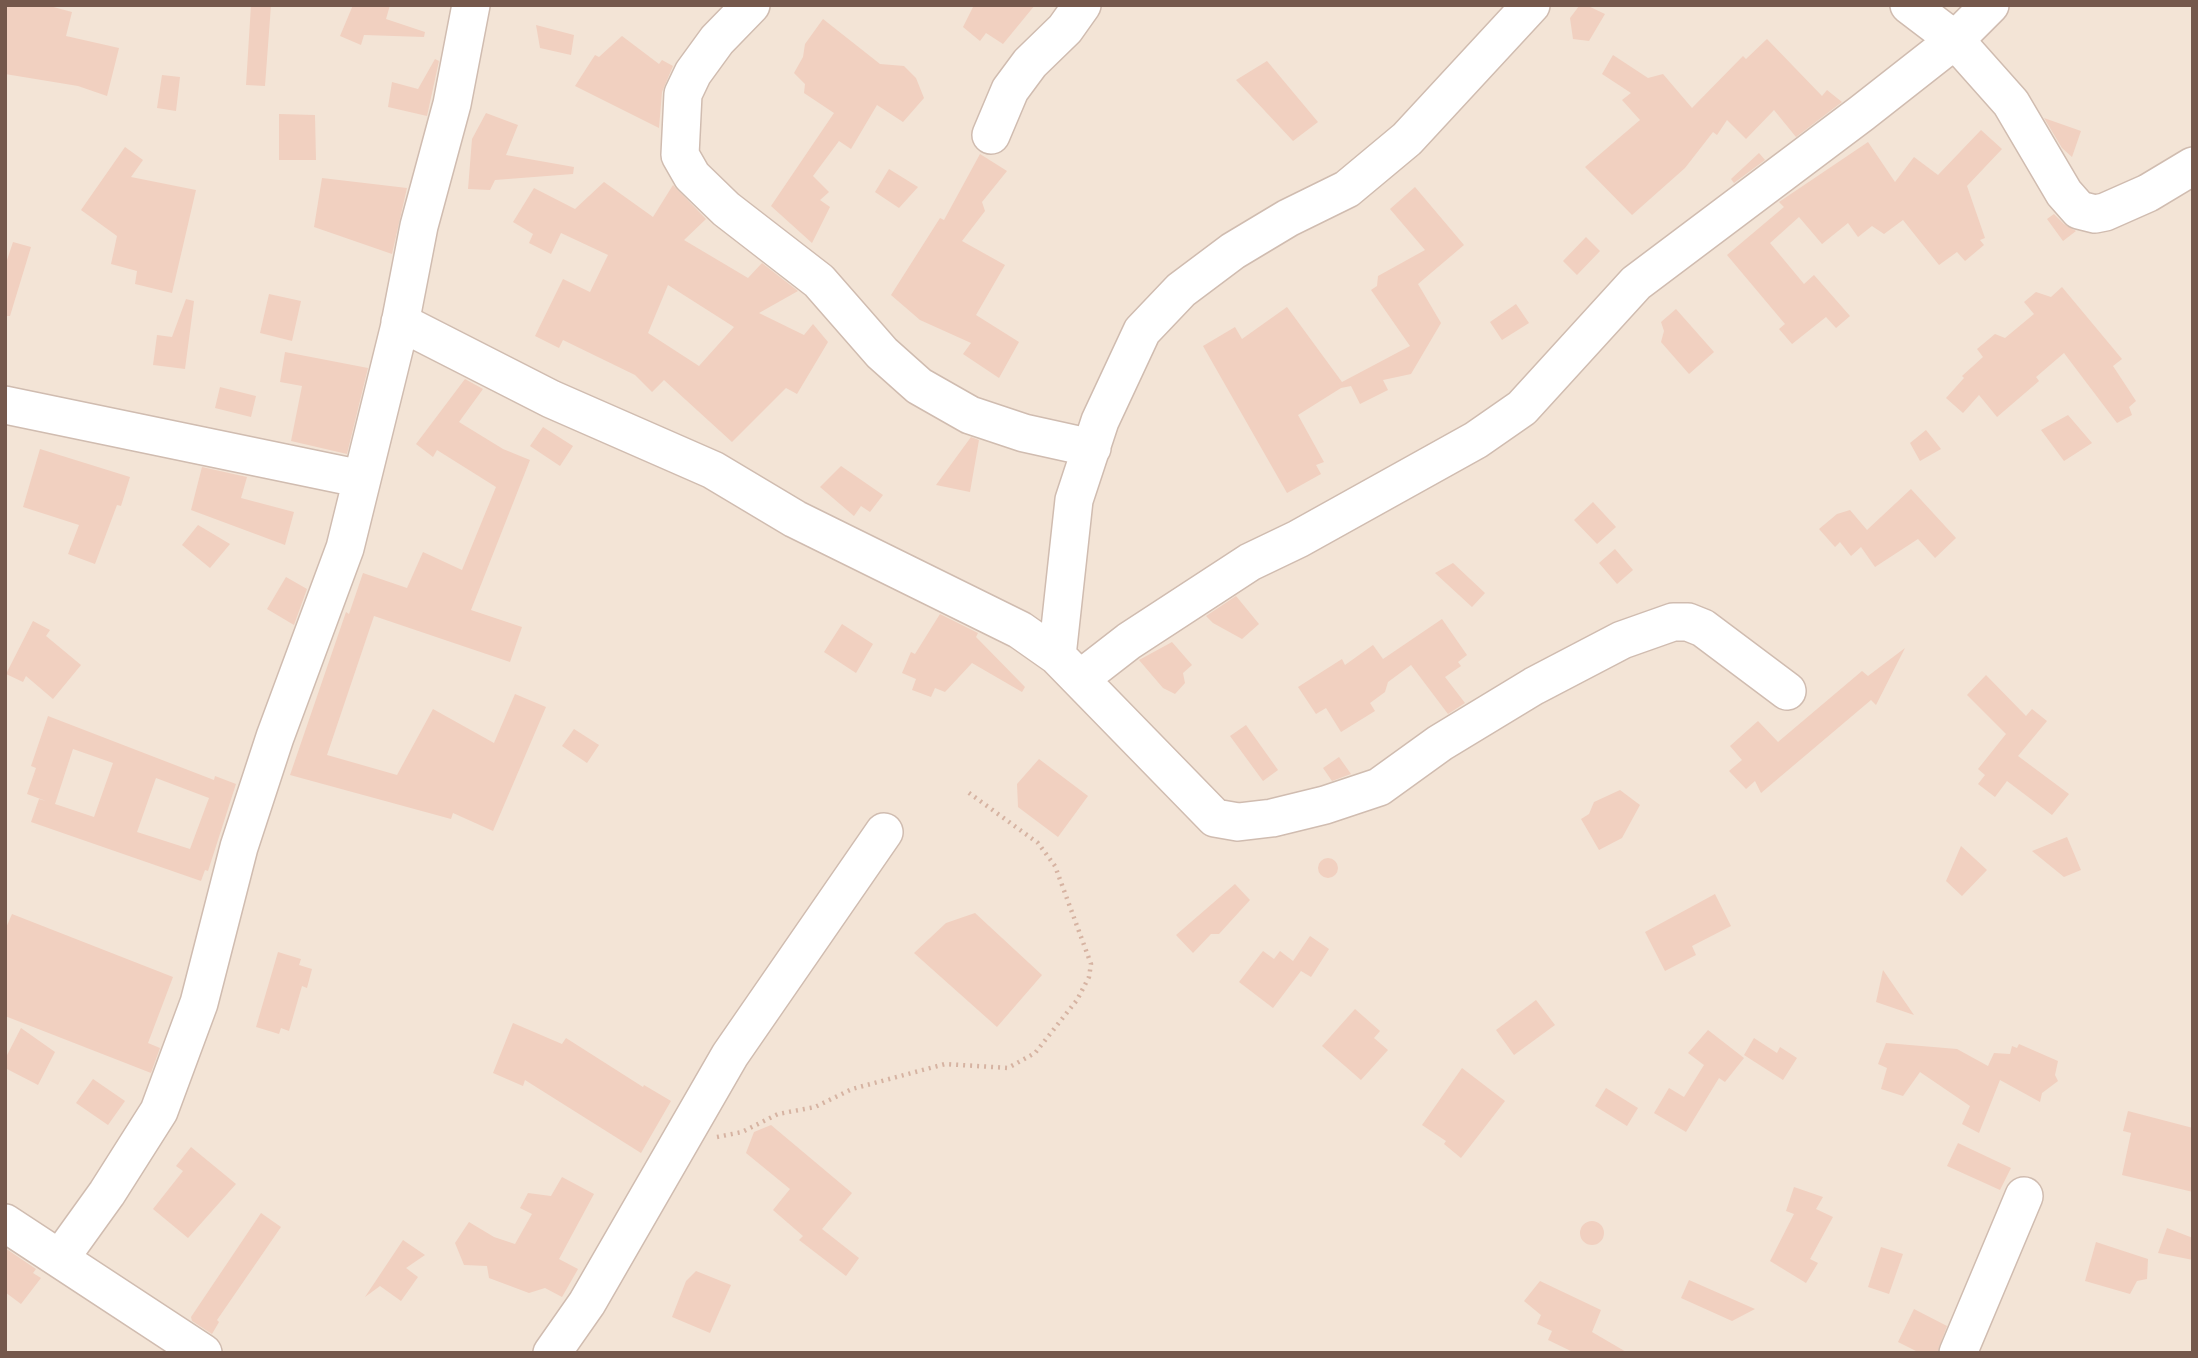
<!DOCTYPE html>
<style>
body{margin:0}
#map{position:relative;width:2198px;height:1358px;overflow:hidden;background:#fcf3e7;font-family:Lato,sans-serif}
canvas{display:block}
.frame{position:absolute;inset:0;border:7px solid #75584c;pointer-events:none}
</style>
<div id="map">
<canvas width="2198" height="1358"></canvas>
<div class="frame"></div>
</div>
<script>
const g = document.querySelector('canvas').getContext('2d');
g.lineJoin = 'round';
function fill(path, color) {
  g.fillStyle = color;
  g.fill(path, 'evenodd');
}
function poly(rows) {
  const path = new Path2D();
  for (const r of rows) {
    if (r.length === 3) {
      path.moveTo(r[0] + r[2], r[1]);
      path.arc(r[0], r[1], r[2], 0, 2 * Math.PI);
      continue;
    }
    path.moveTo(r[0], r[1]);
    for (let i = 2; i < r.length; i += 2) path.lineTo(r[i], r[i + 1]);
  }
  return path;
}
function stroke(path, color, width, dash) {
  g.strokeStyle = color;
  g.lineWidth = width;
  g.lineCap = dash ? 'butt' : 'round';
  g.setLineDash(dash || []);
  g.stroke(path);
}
fill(poly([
 [5,5,2193,5,2193,1353,5,1353]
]), '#f3e4d6');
fill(poly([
 [5,5,46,5,72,12,66,36,119,48,107,96,78,86,5,74],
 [251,5,271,5,265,86,246,85],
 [353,5,390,5,386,19,425,32,424,37,364,35,361,45,340,36],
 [974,5,1035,5,1003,44,986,33,980,41,963,27],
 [1586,5,1605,14,1589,41,1573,39,1570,18,1579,6],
 [823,19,880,64,904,66,916,78,924,98,903,122,877,105,851,149,839,141,813,176,829,192,820,200,830,207,812,243,771,206,834,113,804,93,805,84,794,73,803,57,805,44],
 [536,25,574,35,571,55,540,48],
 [622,36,659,64,662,60,673,66,662,92,659,128,575,86,595,55,599,57],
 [1767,39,1822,96,1827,90,1842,102,1796,137,1774,110,1746,139,1727,120,1717,135,1713,132,1685,168,1632,215,1585,167,1640,120,1622,100,1631,93,1602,74,1613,55,1648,78,1663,74,1692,108,1743,56,1746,59],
 [435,59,439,61,427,116,388,107,392,82,418,89],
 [1267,61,1318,122,1293,141,1236,80],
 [162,75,180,77,176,111,157,108],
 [486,113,518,125,506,155,574,167,573,174,495,180,490,190,468,189,472,139],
 [279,114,315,115,316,160,279,160],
 [2044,118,2081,131,2072,157,2062,148],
 [1981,130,2002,149,1967,186,1985,238,1980,240,1984,245,1965,261,1957,252,1939,265,1903,220,1884,234,1872,226,1858,237,1848,223,1822,244,1799,217,1770,243,1804,284,1814,275,1850,316,1836,328,1826,317,1792,344,1779,329,1785,324,1727,255,1784,207,1779,202,1868,142,1895,182,1914,157,1938,175],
 [125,147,143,160,131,177,196,190,172,293,135,284,137,271,111,264,117,236,81,210],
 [1759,153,1765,160,1734,183,1731,179],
 [980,154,1007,171,982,202,985,211,962,241,1005,265,976,315,1019,342,999,378,963,354,971,343,920,320,891,295,940,218,944,220],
 [889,169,918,187,899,208,875,192],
 [322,178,407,188,392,254,314,227],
 [604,182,653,217,673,185,706,219,684,240,748,278,762,263,798,291,759,313,804,335,813,324,828,342,797,394,786,388,732,442,664,380,652,392,635,375,563,340,559,348,535,336,563,279,590,292,608,255,561,233,551,254,529,243,533,234,513,222,534,188,575,209],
 [668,285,734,327,699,366,648,333],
 [1415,187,1464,245,1418,284,1441,323,1411,374,1383,380,1388,390,1360,404,1351,386,1341,388,1298,415,1324,462,1316,465,1321,474,1287,493,1203,346,1235,327,1242,339,1287,307,1342,382,1410,346,1371,290,1377,286,1378,276,1425,250,1390,209],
 [2054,214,2064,224,2076,231,2063,241,2047,219],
 [1586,237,1600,251,1577,275,1563,261],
 [13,242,31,247,10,316,5,316,5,266],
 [2062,287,2122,359,2113,366,2136,401,2129,407,2132,415,2117,423,2064,353,2036,377,2039,381,1997,417,1979,395,1963,413,1946,398,1964,378,1962,376,1983,357,1977,349,1995,334,2005,338,2034,314,2024,302,2036,292,2051,297],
 [269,294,301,301,292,341,260,333],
 [186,299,194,301,185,369,153,365,157,335,172,337],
 [1516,304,1529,323,1502,340,1490,322],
 [1676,309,1714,352,1689,374,1661,342,1664,331,1661,322],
 [285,352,368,368,347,454,291,441,302,386,280,382],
 [465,379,483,389,459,422,503,449,530,460,471,610,522,627,510,662,374,616,327,755,397,775,433,709,494,743,515,694,546,707,493,831,453,813,451,819,290,775,346,612,349,614,363,573,407,588,423,552,462,570,496,487,437,450,433,457,416,444],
 [220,387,256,396,251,417,215,408],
 [2068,415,2092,443,2064,461,2041,430],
 [543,427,573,446,560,466,530,446],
 [1926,430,1941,449,1920,461,1910,443],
 [971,437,979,440,970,492,936,485],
 [40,449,130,477,121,506,117,505,95,564,68,554,79,525,23,507],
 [841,466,883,495,870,512,861,506,854,516,820,487],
 [202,467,247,477,241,498,294,512,285,545,191,510],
 [1911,489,1956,538,1935,558,1918,539,1875,567,1861,547,1851,556,1840,542,1835,547,1819,529,1837,514,1850,510,1867,530],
 [1593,502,1616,527,1597,544,1574,520],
 [198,525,230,544,210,568,182,545],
 [1615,549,1633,570,1617,584,1599,563],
 [1453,563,1485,593,1472,607,1435,573],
 [286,577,307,589,294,625,267,609],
 [1236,596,1259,624,1242,639,1213,623,1206,616],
 [940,614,978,633,976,637,1025,687,1022,692,972,663,945,692,935,688,931,697,912,690,916,679,902,673,911,652,915,654],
 [1442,619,1467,655,1458,662,1461,666,1445,677,1465,703,1448,714,1411,665,1388,682,1385,692,1370,703,1375,711,1341,732,1326,708,1316,714,1298,687,1342,659,1345,665,1373,645,1383,659],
 [33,621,50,630,46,636,81,665,53,699,26,676,23,682,6,674],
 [842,624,873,644,856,673,824,652],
 [1172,642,1192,665,1183,673,1185,683,1175,694,1163,688,1139,660],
 [1905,648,1876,705,1871,700,1761,793,1755,781,1746,789,1729,771,1742,760,1730,746,1758,721,1778,742,1862,671,1868,676],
 [1986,675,2026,716,2032,709,2047,721,2018,756,2069,794,2052,815,2007,781,1995,797,1978,784,1985,775,1978,769,2006,734,1967,695],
 [48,716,214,780,215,776,236,784,208,871,205,870,201,881,31,822,39,799,46,801,27,794,36,768,31,766],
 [73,749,113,763,94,817,55,804],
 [156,778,209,798,190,849,137,832],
 [1246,725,1278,770,1263,781,1230,736],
 [574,729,599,745,587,763,562,746],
 [1339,757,1351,774,1332,781,1323,768],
 [1039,759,1088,796,1058,837,1018,807,1017,784],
 [1620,790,1640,805,1622,838,1599,850,1581,819,1589,814,1594,802],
 [2067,837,2081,870,2064,877,2032,851],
 [1961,846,1987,870,1962,896,1946,881],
 [1328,868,10],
 [1235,884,1250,900,1219,934,1211,934,1193,953,1176,935],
 [1715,894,1731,926,1692,946,1696,955,1665,971,1645,932],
 [975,913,1042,975,997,1027,914,953,946,923],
 [12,914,173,977,148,1043,160,1048,151,1073,5,1016,5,930],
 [1310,936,1329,949,1311,977,1301,971,1273,1008,1239,982,1263,951,1274,959,1280,951,1293,961],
 [278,952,301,959,299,965,312,969,307,988,302,986,289,1031,281,1028,279,1034,256,1027],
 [1883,970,1914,1015,1876,1002],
 [1536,1000,1555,1025,1514,1055,1496,1030],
 [1355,1009,1380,1031,1374,1038,1388,1050,1361,1080,1322,1046],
 [513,1023,562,1044,566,1038,643,1087,644,1085,671,1101,641,1153,525,1080,523,1086,493,1073],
 [21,1028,55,1052,38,1085,5,1068,5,1059],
 [1708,1030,1744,1058,1725,1082,1719,1078,1686,1132,1654,1113,1669,1088,1684,1097,1704,1065,1688,1053],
 [1754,1038,1777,1053,1780,1047,1797,1058,1783,1080,1744,1055],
 [1886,1043,1957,1049,1988,1066,1994,1053,2010,1054,2012,1046,2017,1048,2019,1044,2058,1061,2055,1075,2058,1081,2042,1093,2040,1102,2000,1080,1979,1133,1962,1124,1970,1106,1920,1072,1903,1096,1881,1089,1887,1068,1878,1064],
 [1462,1068,1505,1101,1461,1158,1444,1144,1446,1141,1422,1125],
 [93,1079,125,1101,108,1125,76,1103],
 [1606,1088,1638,1108,1627,1126,1595,1106],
 [2128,1111,2193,1128,2193,1192,2122,1175,2131,1133,2123,1131],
 [771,1125,852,1193,822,1229,859,1258,846,1276,799,1240,803,1236,773,1210,790,1189,746,1153,754,1132],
 [1958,1143,2011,1168,2000,1190,1947,1166],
 [191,1147,236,1184,188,1238,153,1209,183,1171,176,1166],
 [562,1177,594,1194,559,1259,578,1269,562,1297,545,1288,529,1293,489,1278,487,1266,464,1265,455,1243,469,1222,494,1237,515,1244,532,1214,520,1208,528,1193,551,1196],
 [1794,1187,1823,1197,1816,1209,1833,1217,1810,1259,1818,1263,1806,1283,1770,1261,1794,1214,1786,1211],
 [261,1213,281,1227,217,1320,219,1322,212,1334,192,1321,191,1317],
 [1592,1233,12],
 [2167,1228,2193,1238,2193,1260,2158,1253],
 [403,1240,425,1255,406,1268,418,1277,401,1301,380,1286,365,1297],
 [2096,1242,2148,1259,2147,1279,2137,1281,2130,1294,2085,1281],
 [1881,1247,1903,1254,1889,1294,1868,1287],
 [5,1248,36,1269,33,1273,41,1278,21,1304,5,1292],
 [696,1271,731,1285,710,1333,672,1317,686,1281],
 [1689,1280,1755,1309,1732,1321,1681,1298],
 [1540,1281,1601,1310,1592,1332,1628,1353,1575,1353,1548,1340,1552,1331,1537,1324,1541,1315,1524,1301],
 [1914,1309,1947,1326,1937,1353,1920,1353,1898,1342]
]), '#f1d0c0');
const minor = poly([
 [751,5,717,40,693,73,683,94,680,155,692,176,726,209,819,281,882,353,919,386,970,415,1024,433,1092,448],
 [1909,5,1955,40,2011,103,2064,193,2079,210,2095,214,2105,212,2148,193,2193,166],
 [991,135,1010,90,1030,63,1065,29,1082,5],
 [400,322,551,399,713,470,795,519,1020,630,1057,656,1215,818,1238,822,1272,818,1325,805,1379,787,1440,743,1534,686,1622,640,1673,622,1688,622,1703,628,1787,691],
 [5,405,362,479],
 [1057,656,1074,500,1100,421,1142,331,1181,290,1233,251,1288,218,1347,189,1407,139,1531,5],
 [1080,679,1129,641,1250,562,1298,539,1476,440,1522,408,1636,283,1862,113,1955,40,1990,5],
 [5,1223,203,1353],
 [61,1257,107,1193,159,1111,199,1003,239,847,275,737,345,548,399,329,419,226,452,104,471,5],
 [552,1353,587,1303,730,1055,884,832],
 [1958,1353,2024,1196]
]);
stroke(minor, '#d0bcb0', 40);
stroke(poly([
 [717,1137,742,1132,778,1114,815,1107,852,1089,945,1064,1008,1068,1035,1053,1077,1000,1089,977,1091,964,1055,866,1038,843,965,790]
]), '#d6b3a2', 4.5, [2, 5]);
stroke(minor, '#fff', 37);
</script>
